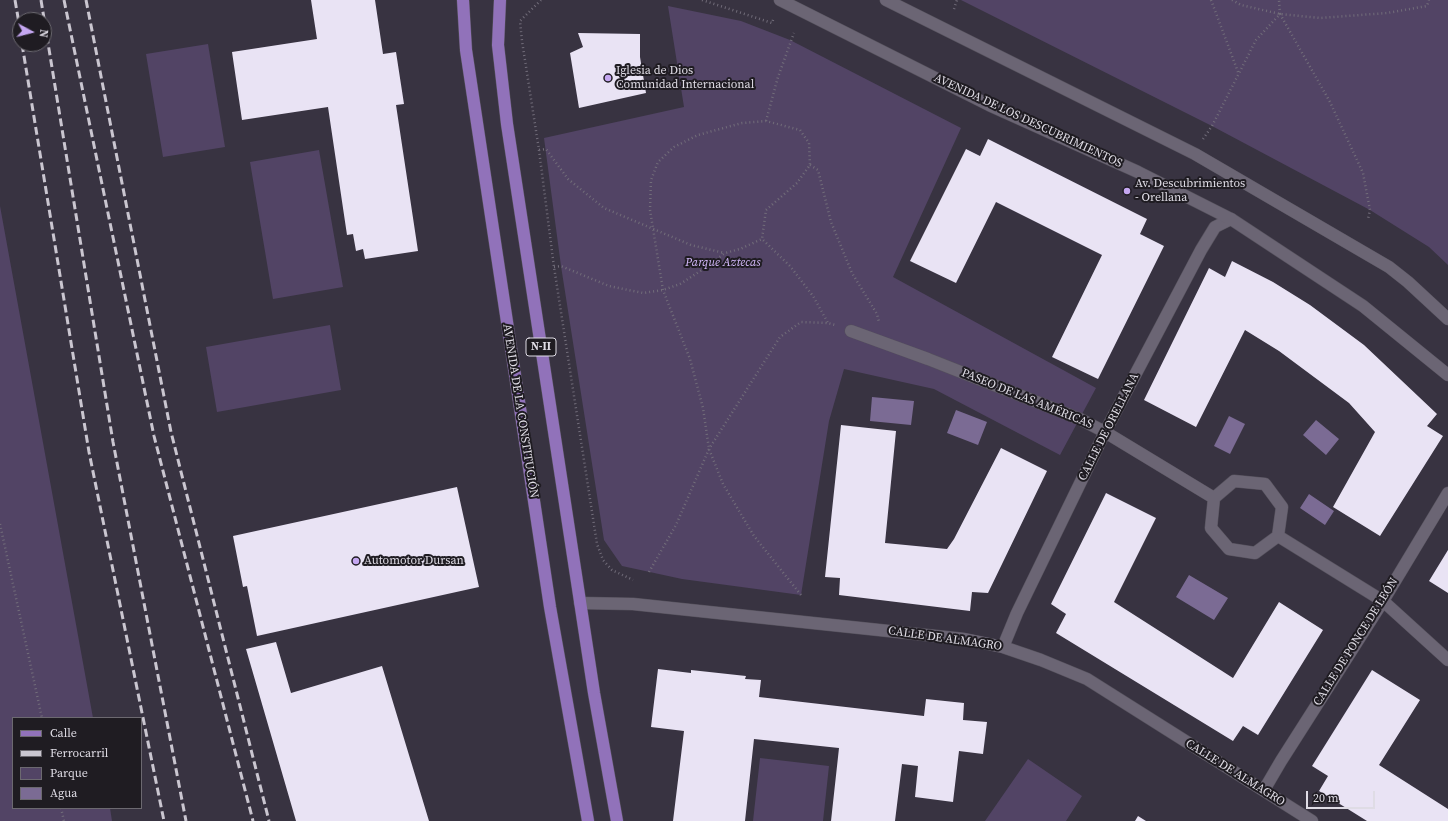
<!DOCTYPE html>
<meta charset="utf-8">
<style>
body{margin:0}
#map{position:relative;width:1448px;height:821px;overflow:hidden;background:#383341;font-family:"Source Serif 4",serif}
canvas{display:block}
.legend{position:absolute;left:12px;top:717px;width:130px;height:92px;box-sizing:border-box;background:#1f1c22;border:1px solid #6c6970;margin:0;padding:5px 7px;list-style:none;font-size:12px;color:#dfdce5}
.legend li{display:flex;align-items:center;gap:8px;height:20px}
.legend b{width:20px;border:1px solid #6c6970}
.north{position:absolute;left:12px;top:12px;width:40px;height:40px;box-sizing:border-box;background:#1f1c22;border:1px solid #6c6970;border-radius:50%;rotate:97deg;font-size:11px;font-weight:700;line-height:16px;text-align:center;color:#dfdce5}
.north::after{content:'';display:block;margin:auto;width:14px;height:18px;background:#c5a7f1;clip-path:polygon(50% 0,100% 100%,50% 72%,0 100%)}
.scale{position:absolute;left:1306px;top:791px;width:69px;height:18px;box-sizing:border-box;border:2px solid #dfdce5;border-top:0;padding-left:5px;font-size:12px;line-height:14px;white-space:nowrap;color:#dfdce5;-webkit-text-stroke:3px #1f1c22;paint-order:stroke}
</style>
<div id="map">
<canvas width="1448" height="821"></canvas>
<ul class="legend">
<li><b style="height:5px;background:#9172ba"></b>Calle</li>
<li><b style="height:5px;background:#cac6d0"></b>Ferrocarril</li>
<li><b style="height:11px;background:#524465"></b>Parque</li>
<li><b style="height:11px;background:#7b6b94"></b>Agua</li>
</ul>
<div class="north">N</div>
<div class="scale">20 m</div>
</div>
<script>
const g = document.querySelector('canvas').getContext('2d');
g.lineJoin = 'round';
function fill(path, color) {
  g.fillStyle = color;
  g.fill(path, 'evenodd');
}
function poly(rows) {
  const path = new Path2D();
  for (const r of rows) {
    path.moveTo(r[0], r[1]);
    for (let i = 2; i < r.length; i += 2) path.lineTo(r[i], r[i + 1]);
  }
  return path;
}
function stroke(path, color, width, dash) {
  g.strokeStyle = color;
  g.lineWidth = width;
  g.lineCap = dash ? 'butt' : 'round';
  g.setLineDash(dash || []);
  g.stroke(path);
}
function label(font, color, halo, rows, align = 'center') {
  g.font = font + ' "Source Serif 4",serif';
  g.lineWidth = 4;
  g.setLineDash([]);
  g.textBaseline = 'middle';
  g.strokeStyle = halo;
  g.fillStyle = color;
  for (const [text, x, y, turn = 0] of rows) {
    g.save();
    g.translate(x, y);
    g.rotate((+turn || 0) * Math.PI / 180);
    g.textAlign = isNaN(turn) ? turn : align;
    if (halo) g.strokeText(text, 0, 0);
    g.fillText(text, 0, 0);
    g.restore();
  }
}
fill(poly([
 [961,0,1448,0,1448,265,1429,247,1370,210,1212,126],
 [668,6,741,21,790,40,961,128,893,277,1096,388,1060,455,934,389,844,369,829,421,801,595,682,579,622,566,604,540,561,266,544,138,684,107],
 [208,44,225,147,163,157,146,54],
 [319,150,343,287,273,299,250,162],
 [0,206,93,718,13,718,13,808,110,808,112,821,0,821],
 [330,325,341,390,217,412,206,347],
 [760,758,829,766,823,821,753,821],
 [1028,759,1082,796,1066,821,985,821]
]), '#524465');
fill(poly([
 [872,397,914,401,911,425,870,421],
 [956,410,987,422,978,445,947,433],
 [1229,416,1245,424,1230,454,1214,446],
 [1316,420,1339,439,1326,455,1303,435],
 [1309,494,1334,511,1325,525,1300,508],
 [1189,575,1228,598,1214,620,1176,597]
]), '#7b6b94');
fill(poly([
 [311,0,375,0,383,54,396,52,404,104,396,105,418,251,365,259,363,249,356,251,353,234,347,235,328,107,242,120,232,52,317,39],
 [578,33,640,34,640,57,646,93,579,108,570,53,583,47],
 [988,139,1147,219,1140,234,1164,246,1098,379,1052,357,1102,255,996,202,956,283,910,261,966,149,980,156],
 [1232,261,1273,282,1310,305,1364,345,1437,414,1427,426,1443,436,1380,536,1333,507,1375,432,1349,403,1279,351,1245,330,1196,427,1144,400,1209,268,1225,277],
 [841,425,896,431,885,543,947,549,954,539,1001,448,1047,471,988,593,972,592,970,611,839,595,840,578,825,577],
 [457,487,479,587,257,636,247,586,243,587,233,536],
 [1106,493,1156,518,1114,602,1233,678,1279,602,1323,630,1258,735,1243,726,1233,741,1056,633,1066,614,1051,604],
 [1448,550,1448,593,1429,581],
 [276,642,291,693,382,666,429,821,296,821,246,649],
 [658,669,691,673,691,670,746,676,745,679,761,680,759,697,924,716,926,699,964,703,963,720,987,722,983,754,959,751,953,802,915,797,918,766,902,764,895,821,831,821,839,748,754,739,745,821,673,821,684,731,651,727],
 [1372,670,1420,700,1379,765,1448,809,1448,821,1367,821,1319,791,1328,776,1312,766],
 [1138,816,1146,821,1135,821]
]), '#e9e3f4');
const street = poly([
 [851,331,928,359,1080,419,1105,432,1214,498],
 [1234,481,1265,484,1282,507,1278,536,1255,553,1229,549,1211,528,1214,498,1234,481],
 [1278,536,1383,601,1448,660],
 [580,603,633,604,964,639,1003,647,1041,660,1087,679,1312,821],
 [1003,647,1017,613,1105,432,1201,250,1215,227,1231,219],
 [1264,790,1281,761,1383,601,1448,493]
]);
const secondary = poly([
 [780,0,989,105,1138,172,1231,219,1363,306,1448,375],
 [886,0,1195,154,1389,267,1408,282,1448,319]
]);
const primary = poly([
 [463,0,466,50,550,607,588,821],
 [500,0,498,45,507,124,594,693,617,821]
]);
stroke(street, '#55515c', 13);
stroke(secondary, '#55515c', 13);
stroke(primary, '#55515c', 13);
stroke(poly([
 [541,0,520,21,522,41,539,150,554,267,597,544,603,560,612,570,633,580],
 [702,0,772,23,774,17],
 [1211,0,1238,72],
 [1232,0,1241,5,1280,14,1320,18,1387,13,1427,6,1429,0],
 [954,9,957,0],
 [1280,14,1330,102,1363,173,1370,210,1368,219],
 [766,121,778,77,794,33],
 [1203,139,1212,126,1256,40,1280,14,1279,0],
 [539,150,546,149,568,179,604,208,691,245,724,253],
 [810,165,818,170,831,222,852,273,877,314,879,322],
 [554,267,561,266,609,286,643,293,663,290,680,284,702,270,725,253,740,249,762,239],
 [0,524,42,718],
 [649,572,676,525,709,449,780,337,801,322,828,323,835,325],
 [801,595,754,536,723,484,709,449,703,408,690,359,663,290,650,210,651,180,658,162,674,147,698,135,742,123,766,121,800,130,809,143,810,165,797,183,766,210,762,239,790,266,813,296,828,323],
 [61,808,64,821]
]), '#726d7a', 2.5, [1, 3]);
stroke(street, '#6b6574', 12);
stroke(secondary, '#6b6574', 12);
stroke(primary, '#9172ba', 12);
stroke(poly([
 [15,0,20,29],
 [41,0,113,442,186,821],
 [64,0,154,436,253,821],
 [86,0,171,432,269,821],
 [22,44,89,452,164,821]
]), '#cac6d0', 3, [8, 4]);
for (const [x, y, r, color] of [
 [608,78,4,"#c5a7f1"],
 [1127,191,4,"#c5a7f1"],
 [356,561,4,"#c5a7f1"]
]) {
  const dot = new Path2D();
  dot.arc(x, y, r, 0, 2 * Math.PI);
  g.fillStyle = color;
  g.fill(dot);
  stroke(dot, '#1f1c22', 1.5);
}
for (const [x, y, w] of [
 [541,347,30]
]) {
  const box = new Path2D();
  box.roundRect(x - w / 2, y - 9, w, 18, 3);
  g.fillStyle = '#1f1c22';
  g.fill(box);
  stroke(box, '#dfdce5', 1);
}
label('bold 11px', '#dfdce5', null, [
 ["N-II",541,347]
]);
label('12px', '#dfdce5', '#1f1c22', [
 ["Iglesia de Dios",616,71],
 ["Comunidad Internacional",616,85],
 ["Av. Descubrimientos",1135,184],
 ["- Orellana",1135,198],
 ["Automotor Dursan",364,561]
], 'left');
label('12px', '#dfdce5', '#1f1c22', [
 ["AVENIDA DE LOS DESCUBRIMIENTOS",1028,121,25],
 ["PASEO DE LAS AMÉRICAS",1027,399,22],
 ["AVENIDA DE LA CONSTITUCIÓN",520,411,81],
 ["CALLE DE ORELLANA",1109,427,-63],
 ["CALLE DE ALMAGRO",945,639,8],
 ["CALLE DE PONCE DE LEÓN",1356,642,-58],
 ["CALLE DE ALMAGRO",1235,773,32]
]);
label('italic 12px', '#d6bbfe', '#1f1c22', [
 ["Parque Aztecas",723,263]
]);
</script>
